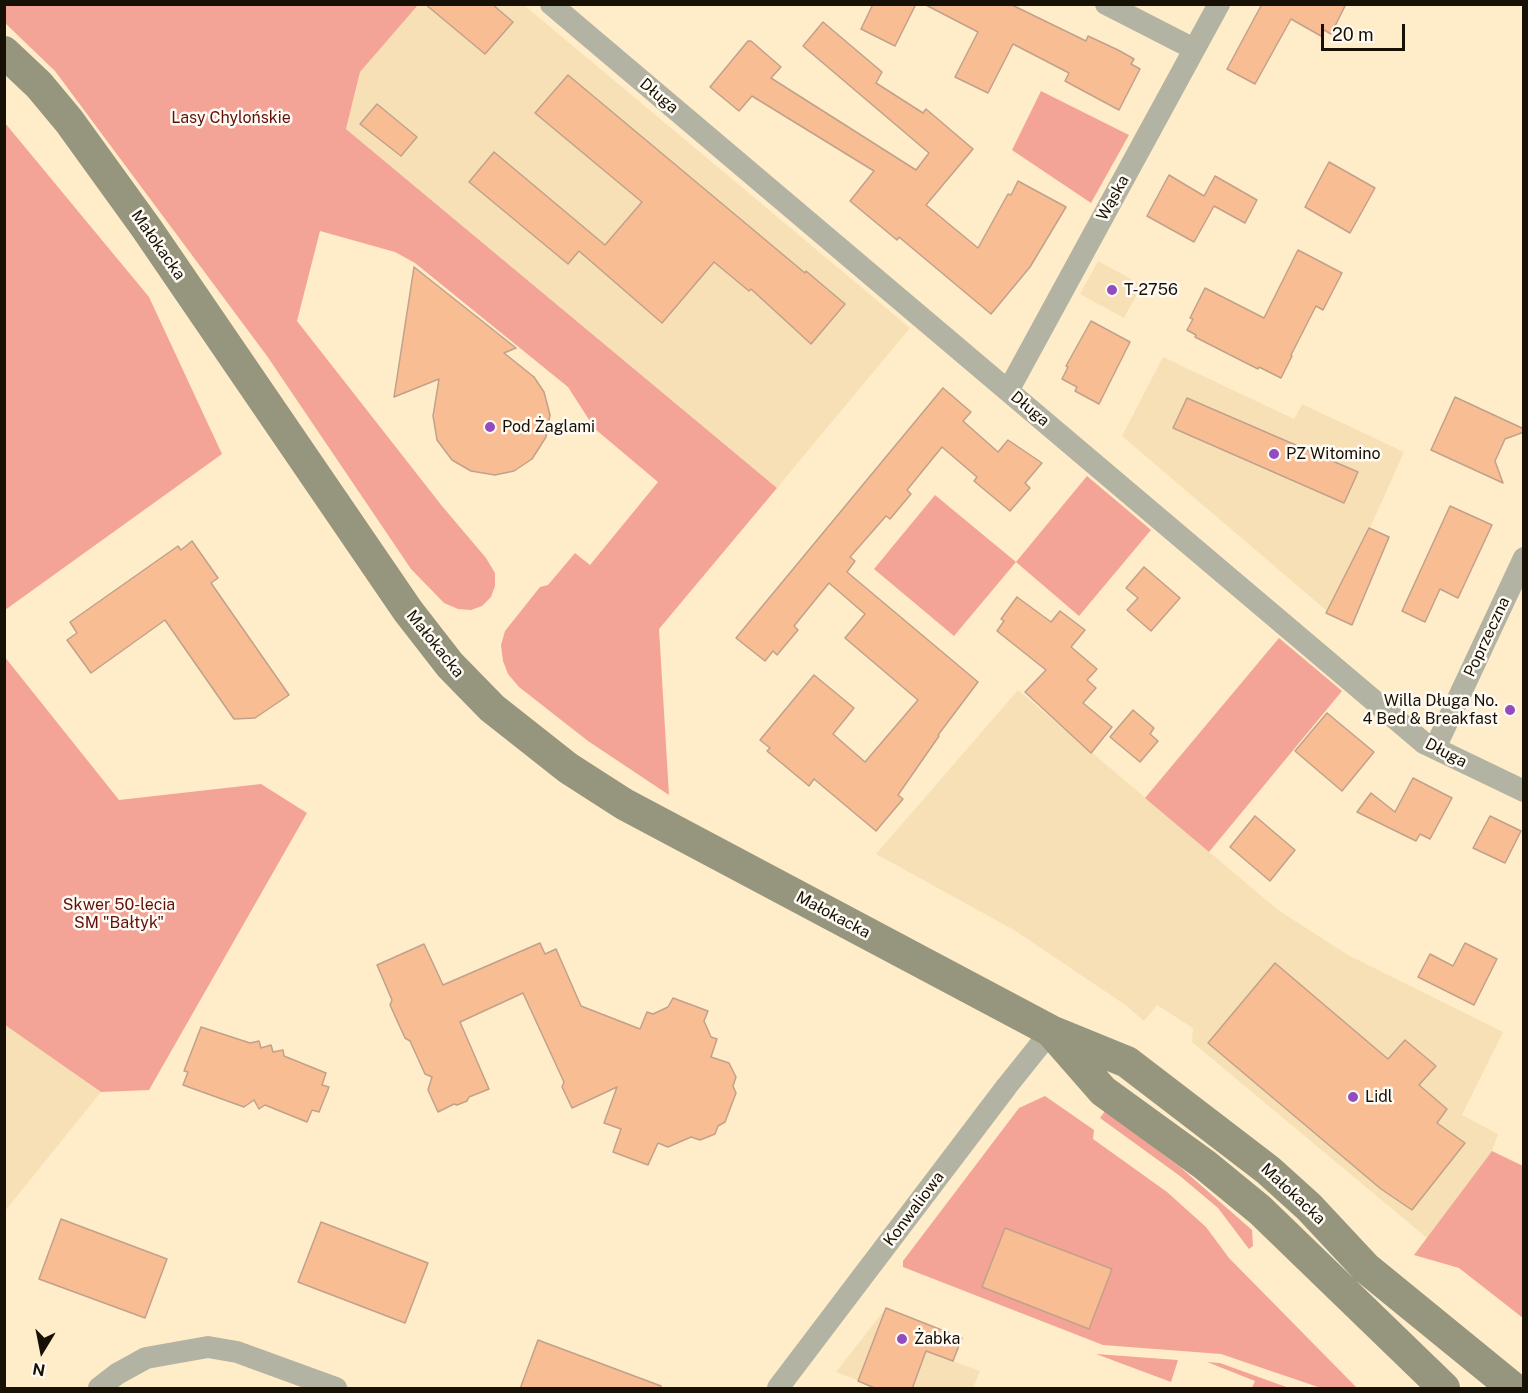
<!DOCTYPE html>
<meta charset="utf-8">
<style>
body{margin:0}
#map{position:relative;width:1528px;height:1393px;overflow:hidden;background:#ffecc9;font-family:"Public Sans",sans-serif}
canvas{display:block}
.frame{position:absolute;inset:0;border:6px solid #171105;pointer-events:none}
.north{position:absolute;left:12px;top:1321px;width:60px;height:60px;-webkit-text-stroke:4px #fffbf4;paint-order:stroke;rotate:190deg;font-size:16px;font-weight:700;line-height:24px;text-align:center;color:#171105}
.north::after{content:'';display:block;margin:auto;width:21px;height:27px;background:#171105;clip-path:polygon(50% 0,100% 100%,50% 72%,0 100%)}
.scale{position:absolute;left:1321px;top:24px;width:84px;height:27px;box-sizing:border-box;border:3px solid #171105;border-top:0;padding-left:8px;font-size:18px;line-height:21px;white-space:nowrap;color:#171105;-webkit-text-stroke:4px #fffbf4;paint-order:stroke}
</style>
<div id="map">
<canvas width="1528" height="1393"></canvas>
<div class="frame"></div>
<div class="north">N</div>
<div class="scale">20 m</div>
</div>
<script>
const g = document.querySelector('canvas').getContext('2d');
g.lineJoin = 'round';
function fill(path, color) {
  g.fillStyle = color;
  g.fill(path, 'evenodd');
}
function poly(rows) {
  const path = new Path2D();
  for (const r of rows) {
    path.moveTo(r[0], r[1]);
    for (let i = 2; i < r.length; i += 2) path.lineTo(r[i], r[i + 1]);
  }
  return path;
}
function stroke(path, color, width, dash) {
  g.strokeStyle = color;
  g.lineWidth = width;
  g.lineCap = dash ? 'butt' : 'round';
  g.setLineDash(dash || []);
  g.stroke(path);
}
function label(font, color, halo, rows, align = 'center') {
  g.font = font + ' "Public Sans",sans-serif';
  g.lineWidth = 5;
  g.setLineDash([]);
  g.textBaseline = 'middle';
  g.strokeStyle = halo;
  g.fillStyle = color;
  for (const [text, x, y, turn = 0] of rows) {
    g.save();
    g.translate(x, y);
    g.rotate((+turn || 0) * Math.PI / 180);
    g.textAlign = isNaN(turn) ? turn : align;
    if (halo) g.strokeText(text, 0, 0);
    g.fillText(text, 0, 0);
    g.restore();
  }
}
fill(poly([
 [418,5,524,5,910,328,777,488,346,129,360,72],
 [1098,261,1142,285,1124,318,1080,294],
 [1163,357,1294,419,1302,404,1404,452,1370,528,1390,538,1352,625,1327,613,1327,611,1122,436],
 [1018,690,1278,910,1348,955,1503,1032,1462,1115,1498,1134,1492,1151,1427,1238,1192,1042,1193,1028,1157,1005,1144,1021,1124,1004,1014,930,876,854],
 [5,1025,101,1092,5,1211],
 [886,1308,962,1338,953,1361,980,1371,973,1388,877,1388,836,1372]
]), '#f7e0b6');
fill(poly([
 [4,5,418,5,360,72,346,129,777,488,659,629,669,795,588,741,519,687,508,674,503,661,501,645,505,631,540,587,548,585,575,553,590,565,658,482,595,429,568,387,415,263,395,252,320,231,297,321,442,506,486,558,495,573,495,586,491,597,482,606,471,610,458,609,444,603,411,569,267,356,55,71,5,23],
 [1041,91,1129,135,1091,203,1012,150],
 [5,123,149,297,222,454,5,610],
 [1087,476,1151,530,1079,616,1016,562,954,636,874,569,935,495,1016,562],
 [1279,638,1342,691,1209,852,1145,798],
 [4,656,119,800,261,784,307,813,149,1090,101,1092,5,1025],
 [1045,1096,1094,1130,1093,1139,1167,1192,1206,1227,1229,1258,1357,1388,1321,1388,1221,1354,1103,1345,903,1267,903,1261,1019,1108],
 [1005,1228,1112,1270,1088,1329,982,1287],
 [1105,1111,1180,1167,1252,1230,1253,1246,1249,1249,1218,1208,1180,1176,1100,1118],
 [1492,1151,1523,1166,1523,1318,1459,1268,1414,1255],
 [1096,1354,1178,1360,1171,1382],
 [1207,1362,1220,1363,1289,1388,1252,1388,1255,1381]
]), '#f3a497');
const building = poly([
 [425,4,492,4,513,22,485,54,425,4],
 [873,4,916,4,895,46,861,29,873,4],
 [924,4,1010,4,1086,41,1088,36,1118,50,1134,59,1131,64,1140,69,1119,110,1065,81,1069,73,1013,44,988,93,955,77,978,32,924,4],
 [1262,4,1346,4,1331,34,1324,30,1321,36,1291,19,1255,84,1227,69,1262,4],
 [823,22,882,72,876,83,923,113,926,109,973,149,926,205,978,248,1008,194,1011,195,1018,181,1066,207,1030,267,991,314,899,237,897,240,850,201,874,171,752,96,739,111,710,87,748,41,751,41,781,67,771,78,916,170,929,153,803,46,823,22],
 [568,75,805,273,806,271,845,304,811,344,751,289,749,291,714,262,662,323,579,251,568,264,469,182,494,152,605,245,642,202,535,113,568,75],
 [377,104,417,137,401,156,360,124,377,104],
 [1329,162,1375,188,1350,233,1305,207,1329,162],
 [1169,175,1204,196,1215,176,1257,200,1245,223,1214,206,1194,242,1147,216,1169,175],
 [1298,250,1342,273,1323,310,1316,306,1291,355,1292,356,1281,378,1259,367,1258,369,1195,337,1196,335,1187,330,1193,319,1190,318,1205,288,1264,318,1298,250],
 [414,267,516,348,504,353,534,377,544,392,550,415,546,437,532,459,514,471,495,475,471,471,452,460,437,440,433,416,439,379,394,397,414,267],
 [1091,321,1130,342,1099,404,1075,391,1077,387,1062,379,1068,367,1066,366,1091,321],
 [943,388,971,412,963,421,998,452,1008,440,1042,463,1025,483,1030,488,1010,511,974,481,977,477,942,447,907,490,911,494,890,519,886,516,850,557,855,561,847,572,978,682,938,735,939,736,898,795,903,799,876,831,814,779,809,786,767,751,770,748,760,740,814,675,854,708,833,734,865,762,918,700,845,638,865,614,829,583,794,626,798,630,777,655,773,651,765,661,736,638,943,388],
 [1455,397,1524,429,1524,432,1505,439,1495,461,1503,483,1431,450,1455,397],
 [1187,398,1358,472,1344,503,1173,428,1187,398],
 [1450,506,1492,525,1458,598,1440,589,1425,622,1402,611,1450,506],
 [1369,528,1389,537,1352,625,1326,613,1369,528],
 [192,541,218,578,211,583,289,695,255,718,234,719,165,620,91,673,67,640,77,633,70,622,178,546,181,550,192,541],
 [1144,567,1180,598,1151,631,1127,610,1138,598,1126,588,1144,567],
 [1017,597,1051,622,1060,611,1085,630,1071,647,1097,669,1087,680,1096,688,1083,703,1112,727,1091,753,1025,692,1046,670,997,631,1004,621,1001,619,1017,597],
 [1133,710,1154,728,1150,734,1158,741,1140,762,1110,737,1133,710],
 [1327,713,1374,752,1342,791,1295,751,1327,713],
 [1413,778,1452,798,1430,839,1420,834,1416,841,1357,812,1371,793,1395,812,1413,778],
 [1255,816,1295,850,1270,881,1230,847,1255,816],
 [1490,816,1521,831,1505,863,1473,848,1490,816],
 [540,943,545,954,556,949,581,1006,640,1029,647,1012,653,1014,668,1007,673,998,708,1011,704,1021,711,1037,717,1039,711,1057,729,1063,736,1077,733,1086,736,1093,725,1122,718,1126,715,1134,700,1140,691,1137,668,1147,658,1143,648,1165,613,1152,621,1129,604,1123,617,1087,572,1108,562,1087,564,1082,523,993,460,1022,489,1089,469,1097,467,1101,457,1105,454,1104,438,1112,428,1090,432,1077,425,1074,410,1041,405,1038,390,1005,392,1000,377,965,424,944,443,985,540,943],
 [1465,943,1497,959,1474,1005,1418,977,1430,954,1453,966,1465,943],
 [1275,963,1388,1059,1405,1040,1436,1066,1419,1085,1447,1109,1437,1123,1465,1143,1412,1210,1381,1189,1208,1043,1275,963],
 [201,1027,250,1043,259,1041,261,1048,271,1045,273,1052,283,1050,284,1056,326,1073,322,1085,329,1087,319,1112,312,1110,307,1122,265,1105,259,1109,254,1100,244,1107,183,1085,188,1072,184,1071,201,1027],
 [61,1219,167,1259,145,1318,39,1279,61,1219],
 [321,1222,428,1263,405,1323,298,1282,321,1222],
 [1005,1228,1112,1269,1089,1329,982,1287,1005,1228],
 [886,1308,962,1338,953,1361,926,1351,912,1389,877,1389,858,1381,886,1308],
 [538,1340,661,1386,660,1389,520,1389,538,1340]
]);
fill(building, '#f8bd93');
stroke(building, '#c2a18b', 1.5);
stroke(poly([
 [551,4,1424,743,1524,791],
 [1106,4,1194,49],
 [1008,391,1219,4],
 [1435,748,1524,558],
 [99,1388,117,1374,146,1358,208,1347,237,1352,336,1388],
 [778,1388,1007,1086,1051,1031]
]), '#b3b3a3', 22);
stroke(poly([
 [4,52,39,85,69,121,147,229,408,611,450,665,492,708,568,768,624,804,1051,1031,1127,1062,1268,1170,1309,1207,1366,1268,1513,1388],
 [1054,1035,1103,1091,1205,1165,1260,1210,1444,1388]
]), '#96967f', 32);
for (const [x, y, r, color] of [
 [1112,290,6,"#934cbf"],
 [490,427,6,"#934cbf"],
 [1274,454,6,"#934cbf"],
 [1510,710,6,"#934cbf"],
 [1353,1097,6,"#934cbf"],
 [902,1339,6,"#934cbf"]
]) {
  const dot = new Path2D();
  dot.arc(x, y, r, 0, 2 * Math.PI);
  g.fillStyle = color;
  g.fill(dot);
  stroke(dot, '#fffbf4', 2);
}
label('16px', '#171105', '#fffbf4', [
 ["Długa",659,96,40],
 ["Wąska",1113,198,-61],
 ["Małokacka",158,245,55],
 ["Długa",1030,409,40],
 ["Poprzeczna",1487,637,-65],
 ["Małokacka",435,644,51],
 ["Długa",1446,753,28],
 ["Małokacka",833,915,28],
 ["Małokacka",1293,1194,43],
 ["Konwaliowa",914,1209,-53]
]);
label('16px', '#5f110a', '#fffbf4', [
 ["Lasy Chylońskie",231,118],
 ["Skwer 50-lecia",119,905],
 ["SM \"Bałtyk\"",119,923]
]);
label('16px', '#171105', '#fffbf4', [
 ["T-2756",1124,290],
 ["Pod Żaglami",502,427],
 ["PZ Witomino",1286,454],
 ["Willa Długa No.",1498,701,"right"],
 ["4 Bed & Breakfast",1498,719,"right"],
 ["Lidl",1365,1097],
 ["Żabka",914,1339]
], 'left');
</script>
